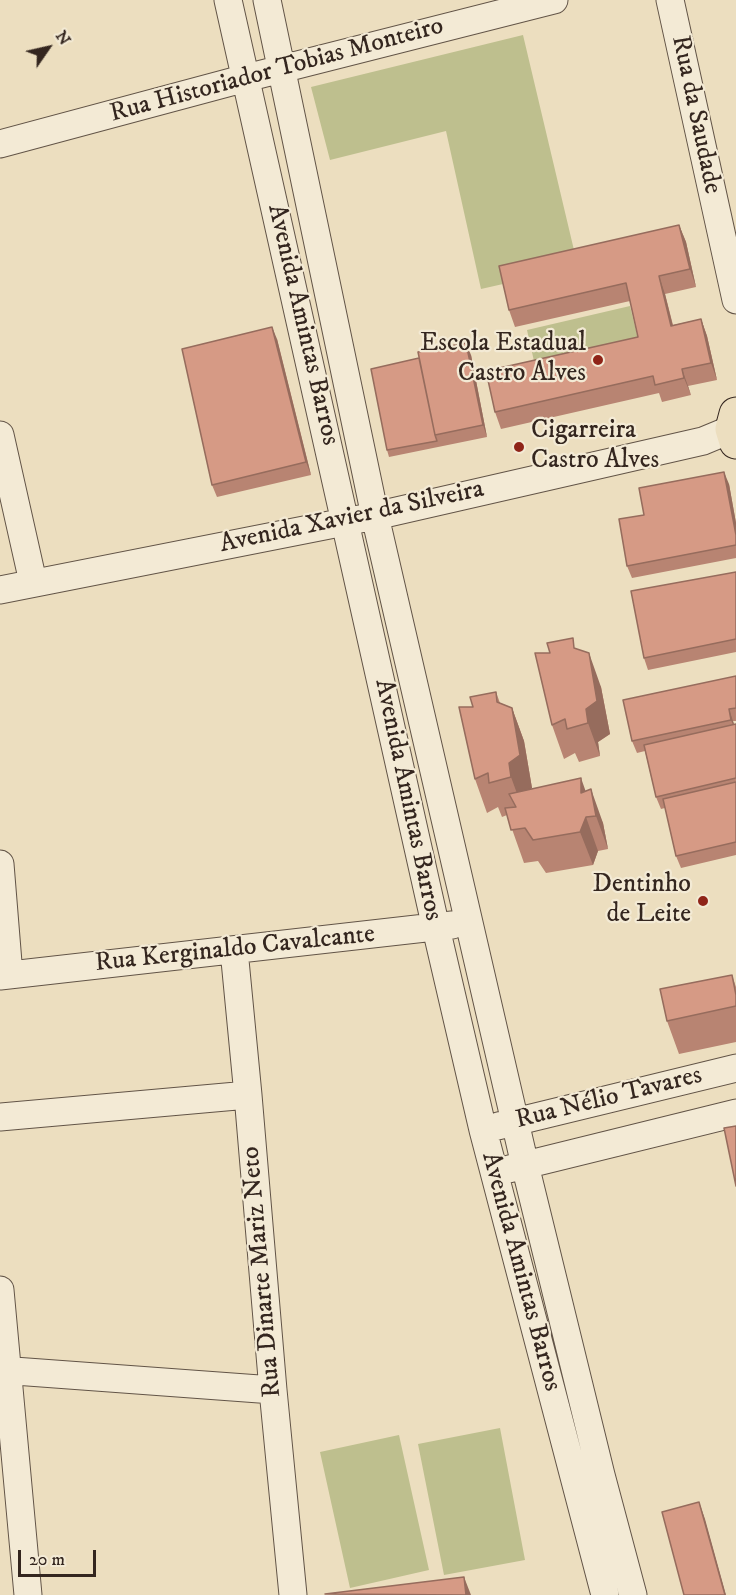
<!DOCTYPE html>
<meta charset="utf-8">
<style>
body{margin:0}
#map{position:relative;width:736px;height:1595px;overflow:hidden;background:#ecdebf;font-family:"IM FELL DW Pica",serif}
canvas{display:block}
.north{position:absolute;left:18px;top:18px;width:60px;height:60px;-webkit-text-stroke:4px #f3ead5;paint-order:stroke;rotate:56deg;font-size:16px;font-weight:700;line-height:24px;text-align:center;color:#34261f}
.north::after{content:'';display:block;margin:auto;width:21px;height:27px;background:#34261f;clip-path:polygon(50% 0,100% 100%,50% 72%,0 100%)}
.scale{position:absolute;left:18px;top:1550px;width:78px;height:27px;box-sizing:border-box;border:3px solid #34261f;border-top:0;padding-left:8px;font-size:18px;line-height:21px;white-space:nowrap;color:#34261f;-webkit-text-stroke:4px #f3ead5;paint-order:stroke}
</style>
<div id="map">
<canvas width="736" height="1595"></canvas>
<div class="north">N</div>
<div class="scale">20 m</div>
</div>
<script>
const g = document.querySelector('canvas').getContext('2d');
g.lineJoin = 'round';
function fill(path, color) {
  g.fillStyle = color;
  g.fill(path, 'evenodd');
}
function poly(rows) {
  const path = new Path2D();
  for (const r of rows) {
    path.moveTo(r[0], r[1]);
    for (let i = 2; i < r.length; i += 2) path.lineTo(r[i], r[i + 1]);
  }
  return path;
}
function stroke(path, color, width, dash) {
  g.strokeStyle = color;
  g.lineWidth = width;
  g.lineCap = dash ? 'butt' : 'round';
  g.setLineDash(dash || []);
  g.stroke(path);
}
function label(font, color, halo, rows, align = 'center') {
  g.font = font + ' "IM FELL DW Pica",serif';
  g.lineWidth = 4.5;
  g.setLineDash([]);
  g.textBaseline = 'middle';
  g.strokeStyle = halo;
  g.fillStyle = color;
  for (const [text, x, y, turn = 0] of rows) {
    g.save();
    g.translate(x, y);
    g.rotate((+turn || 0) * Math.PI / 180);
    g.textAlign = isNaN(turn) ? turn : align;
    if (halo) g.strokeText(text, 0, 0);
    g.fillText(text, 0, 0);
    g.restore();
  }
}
fill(poly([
 [523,35,578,267,481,289,446,131,330,160,311,87],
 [630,306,640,347,536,370,527,330],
 [500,1428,525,1560,444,1575,418,1444],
 [399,1435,429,1570,350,1588,320,1452]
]), '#bebf8e');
const minor = poly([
 [228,0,436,928,483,1130,605,1595],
 [267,0,375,516,525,1165,601,1475,633,1595],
 [670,0,736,300],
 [0,144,246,78,554,0],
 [0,435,33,582],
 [0,590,375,516,703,441,732,429],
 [0,864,9,975],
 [234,950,248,1095,273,1390,293,1595],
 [0,976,452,925],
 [0,1117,248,1095],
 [498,1126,736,1068],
 [509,1169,736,1113],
 [0,1290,28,1595],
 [0,1370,273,1390]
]);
const major = poly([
 [736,414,732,429,736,442]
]);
stroke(minor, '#625447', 29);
stroke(major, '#34261f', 35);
stroke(minor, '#f3ead5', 27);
stroke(major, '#ecdebf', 33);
fill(poly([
 [679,225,686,242,696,287,665,294,673,325,701,319,707,336,717,380,688,386,691,395,662,402,659,393,501,429,495,412,638,337,630,301,515,327,509,310],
 [277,339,311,475,217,497,212,485],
 [471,355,487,437,389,457,387,450],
 [729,484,736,523,736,558,632,578,627,566],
 [736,572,736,652,648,670,644,658],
 [577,649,601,687,610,734,598,742,600,756,579,762,575,753,564,759,552,725],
 [736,676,736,721,733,721,734,724,736,724,736,855,681,868,676,856,665,808,661,809,656,797,645,751,637,753,632,741],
 [496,692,500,703,512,708,524,741,532,788,531,789,586,791,603,823,608,849,598,851,593,865,546,873,538,861,524,863,507,815,502,817,498,807,487,813,475,779,473,707],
 [732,975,736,987,736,1042,679,1054,667,1021]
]), '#b88472');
fill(poly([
 [679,225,686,242,696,287,690,269],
 [659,276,665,294,677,343,671,326],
 [701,319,707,336,717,380,711,363],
 [272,327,277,339,311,475,306,462],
 [466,343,471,355,487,437,483,425],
 [682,369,688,386,691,395,684,378],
 [724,472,729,484,736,523,736,535],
 [589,653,601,687,610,734,598,742,600,756,588,723,586,709],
 [512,708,524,741,532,788,521,796,523,810,511,777,509,763],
 [729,709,733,721,736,732,731,720],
 [581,778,593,812,581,793],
 [591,789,603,823,608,849,596,816],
 [586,817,598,851,593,865,580,832],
 [699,1502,705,1519,726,1595,725,1595],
 [464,1577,471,1595,466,1595]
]), '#966c5d');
const building = poly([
 [679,225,690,269,659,276,671,326,701,319,711,363,682,369,684,378,655,385,653,376,495,412,486,371,638,337,626,283,509,310,499,266,679,225],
 [272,327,306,462,212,485,182,349,272,327],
 [466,343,483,425,435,435,418,352,466,343],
 [419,358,435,435,437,441,387,450,371,369,419,358],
 [724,472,736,535,736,545,627,566,619,519,644,515,639,488,724,472],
 [736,572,736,639,644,658,631,591,736,572],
 [573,638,574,648,589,653,597,701,586,709,588,723,567,729,565,719,552,725,535,653,550,653,547,643,573,638],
 [736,676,736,708,729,709,731,720,632,741,623,700,736,676],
 [496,692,497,702,512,708,520,755,509,763,511,777,489,783,488,773,475,779,459,707,473,707,470,697,496,692],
 [736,724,736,778,656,797,644,745,736,724],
 [581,778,581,793,591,789,596,816,586,817,580,832,533,840,525,828,511,830,505,808,516,807,509,794,581,778],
 [736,782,736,842,676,856,663,799,736,782],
 [732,975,736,995,736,1006,667,1021,660,989,732,975],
 [736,1126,736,1186,724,1128,736,1126],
 [699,1502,725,1595,684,1595,662,1512,699,1502],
 [464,1577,466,1595,325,1594,464,1577]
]);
fill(building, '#d69a85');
stroke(building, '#966c5d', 1.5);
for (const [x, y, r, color] of [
 [598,360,6,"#8f2418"],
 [519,447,6,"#8f2418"],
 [703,901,6,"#8f2418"]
]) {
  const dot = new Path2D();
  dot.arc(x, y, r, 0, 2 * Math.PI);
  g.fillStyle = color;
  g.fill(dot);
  stroke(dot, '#f3ead5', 2);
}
label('26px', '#34261f', '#f3ead5', [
 ["Rua Historiador Tobias Monteiro",277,71,-15],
 ["Rua da Saudade",695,115,78],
 ["Avenida Amintas Barros",302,325,77],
 ["Avenida Xavier da Silveira",352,518,-12],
 ["Avenida Amintas Barros",407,800,78],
 ["Rua Kerginaldo Cavalcante",235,950,-6],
 ["Rua Nélio Tavares",609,1099,-14],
 ["Rua Dinarte Mariz Neto",263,1272,-95],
 ["Avenida Amintas Barros",520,1272,75]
]);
label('26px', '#34261f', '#f3ead5', [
 ["Escola Estadual",586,345],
 ["Castro Alves",586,375],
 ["Cigarreira",531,432,"left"],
 ["Castro Alves",531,462,"left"],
 ["Dentinho",691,886],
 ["de Leite",691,916]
], 'right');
</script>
